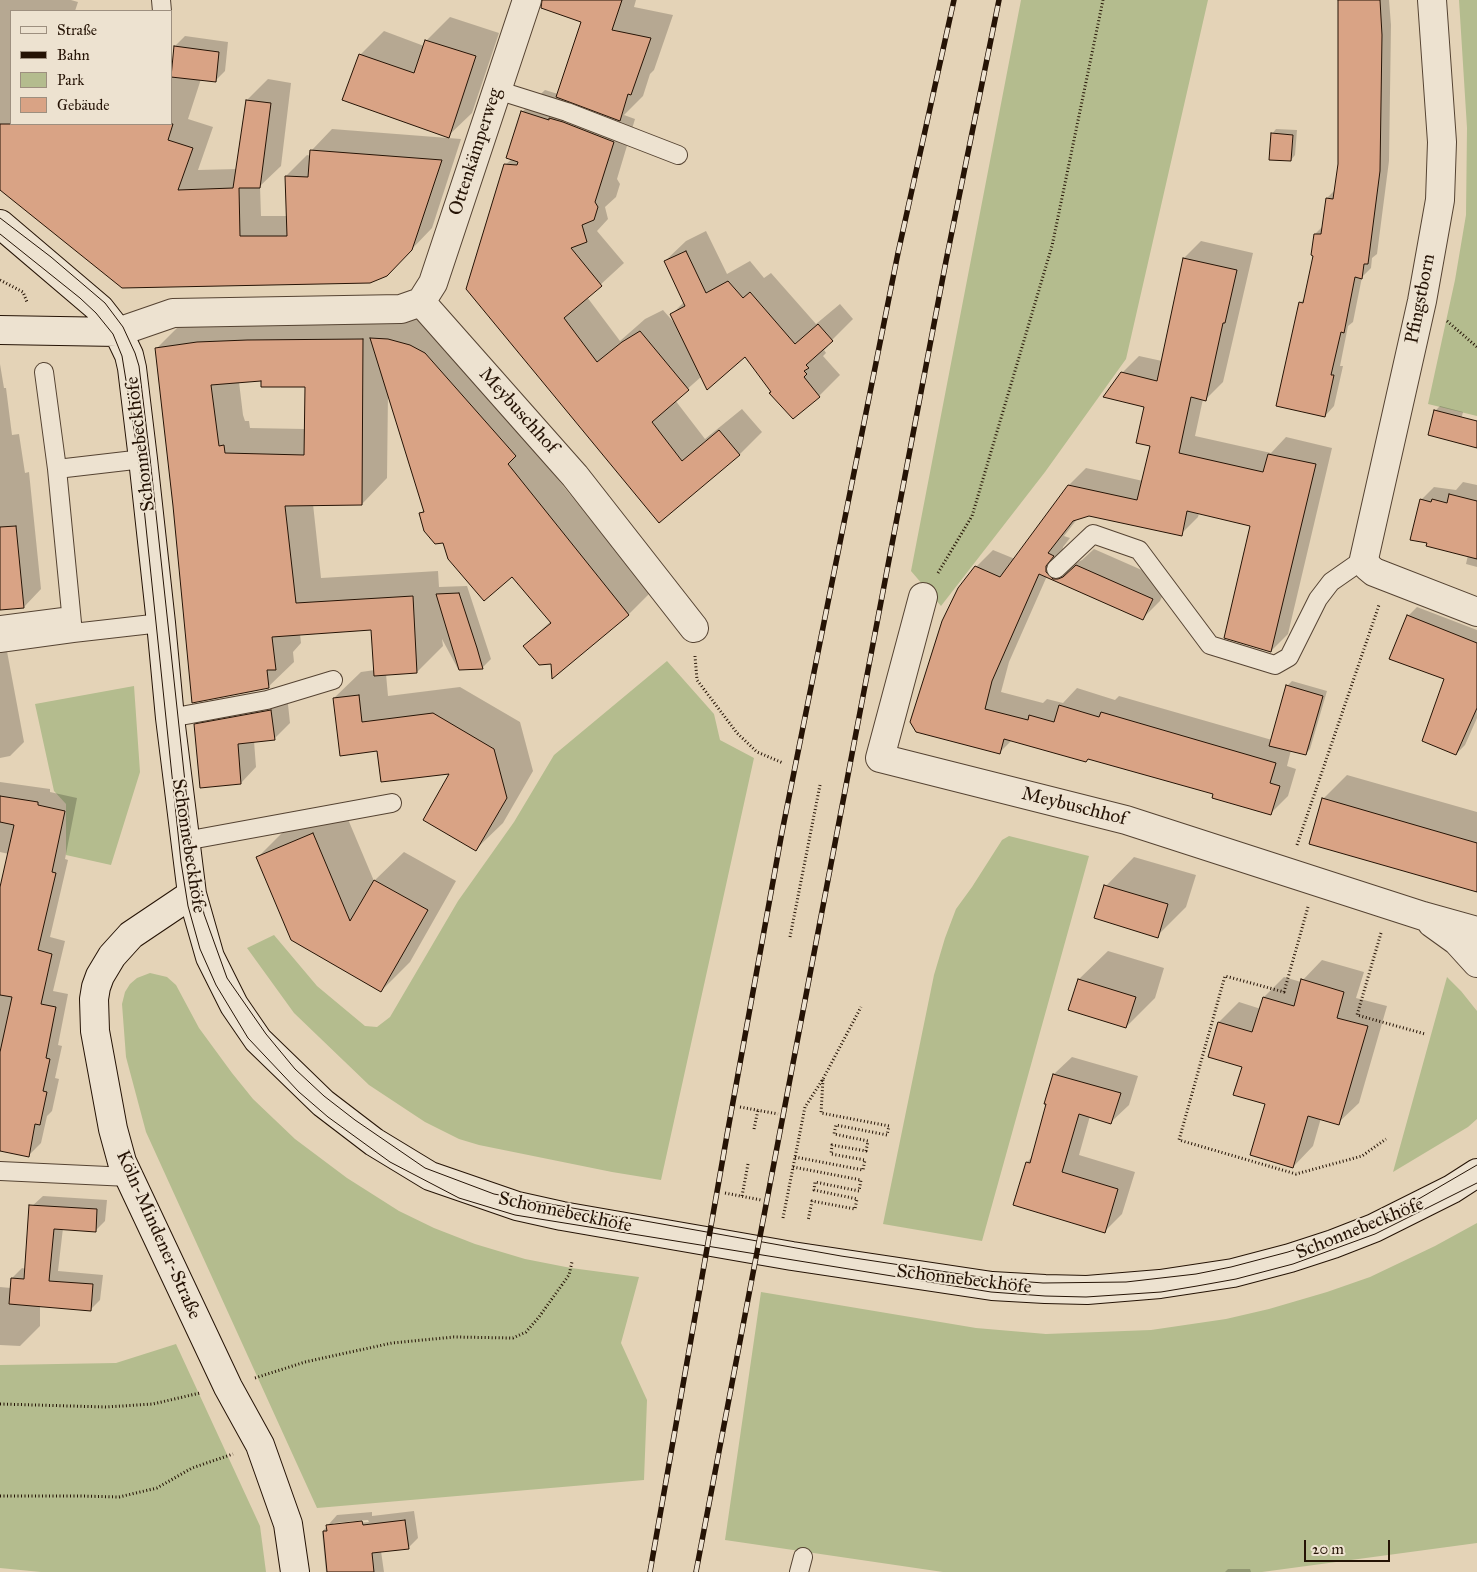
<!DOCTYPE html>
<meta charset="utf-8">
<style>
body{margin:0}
#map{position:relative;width:1477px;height:1572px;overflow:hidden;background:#e4d3b7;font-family:"IM FELL Great Primer",serif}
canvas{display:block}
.legend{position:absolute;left:10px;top:10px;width:162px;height:115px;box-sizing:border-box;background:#ede2d0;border:1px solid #9d8f7f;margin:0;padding:6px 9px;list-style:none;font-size:15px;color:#251305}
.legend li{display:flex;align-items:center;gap:10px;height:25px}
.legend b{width:25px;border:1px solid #9d8f7f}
.scale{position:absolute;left:1304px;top:1540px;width:86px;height:22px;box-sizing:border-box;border:2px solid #251305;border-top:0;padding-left:6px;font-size:15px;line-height:18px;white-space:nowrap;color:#251305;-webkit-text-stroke:4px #ede2d0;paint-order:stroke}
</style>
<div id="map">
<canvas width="1477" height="1572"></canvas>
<ul class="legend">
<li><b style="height:6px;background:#ede2d0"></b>Straße</li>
<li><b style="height:6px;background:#251305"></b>Bahn</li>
<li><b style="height:14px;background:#b4bc8e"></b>Park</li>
<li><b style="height:14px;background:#d9a385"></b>Gebäude</li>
</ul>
<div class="scale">20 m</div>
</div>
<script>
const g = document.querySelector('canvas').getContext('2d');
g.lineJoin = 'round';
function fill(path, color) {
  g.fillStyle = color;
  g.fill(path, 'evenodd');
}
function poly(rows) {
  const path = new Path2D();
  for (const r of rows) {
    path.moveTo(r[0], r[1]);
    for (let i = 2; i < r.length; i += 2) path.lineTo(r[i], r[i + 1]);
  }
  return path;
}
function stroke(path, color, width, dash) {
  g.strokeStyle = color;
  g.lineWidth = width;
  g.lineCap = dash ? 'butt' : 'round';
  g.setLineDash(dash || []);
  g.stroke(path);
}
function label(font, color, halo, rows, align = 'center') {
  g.font = font + ' "IM FELL Great Primer",serif';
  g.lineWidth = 4;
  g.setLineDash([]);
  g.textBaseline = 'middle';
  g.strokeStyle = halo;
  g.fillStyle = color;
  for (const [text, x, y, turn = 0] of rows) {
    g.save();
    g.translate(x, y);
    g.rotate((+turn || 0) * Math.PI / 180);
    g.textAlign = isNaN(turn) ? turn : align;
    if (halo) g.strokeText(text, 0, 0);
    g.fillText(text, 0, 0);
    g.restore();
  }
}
fill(poly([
 [1021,0,1208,0,1126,359,1045,472,941,606,911,571],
 [1459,0,1477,0,1477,416,1428,404,1455,280,1466,215,1467,128],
 [667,661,714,714,720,740,754,758,661,1180,612,1172,479,1145,459,1139,425,1122,369,1085,294,1013,247,948,274,935,317,986,365,1026,377,1027,390,1017,458,901,514,822,554,755],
 [134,686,140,772,111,865,66,855,66,804,54,791,35,704],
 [1009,836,1089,856,982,1241,883,1224,934,975,945,938,956,909,972,887,1002,840],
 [150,973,167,977,176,985,199,1028,232,1073,253,1099,295,1139,347,1178,399,1211,434,1228,475,1244,525,1259,571,1268,639,1277,621,1343,647,1400,644,1480,317,1508,146,1132,126,1057,122,1004,125,992,130,984,137,978],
 [1447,977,1461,991,1477,1011,1477,1119,1468,1127,1393,1172],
 [1477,1223,1477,1543,1262,1572,943,1572,725,1540,761,1292,976,1328,1046,1334,1151,1330,1226,1319,1269,1309,1327,1292,1370,1277,1435,1246],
 [176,1344,260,1526,266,1572,41,1572,0,1568,0,1365,116,1363]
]), '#b4bc8e');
fill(poly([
 [0,0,71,0,78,2,75,11,11,11,11,124,171,124,171,67,173,67,175,46,185,36,228,42,225,71,215,81,201,79,188,119,213,127,198,170,237,169,247,100,268,79,291,83,281,166,260,186,261,216,287,216,286,176,307,155,311,156,312,150,332,129,461,139,432,228,387,275,0,188],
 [559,0,636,0,634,7,673,15,654,70,650,74,643,96,624,115,635,119,617,179,620,184,616,197,605,207,608,219,597,231,624,263,587,297,620,341,645,319,663,310,676,325,672,314,684,302,665,261,686,241,706,231,727,274,750,261,764,278,771,273,816,324,840,304,853,319,827,345,828,346,824,350,826,353,823,356,840,375,819,396,793,418,745,355,702,376,675,400,705,439,742,409,762,432,740,454,660,522,468,288,505,165,512,159,522,112,545,90,558,94,583,21],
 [1340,0,1389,0,1391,25,1389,161,1377,254,1372,258,1371,268,1362,277,1353,322,1348,326,1340,366,1343,366,1334,406,1325,416,1300,303,1306,297,1315,255,1315,234,1324,225,1327,198,1335,190,1339,164],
 [450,17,499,33,472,113,448,136,360,55,384,31,424,46,426,41],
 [1276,129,1297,130,1295,155,1291,160,1272,134],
 [1201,241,1253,253,1223,382,1206,399,1203,399,1195,436,1271,453,1286,437,1332,448,1288,634,1271,651,1252,525,1199,513,1198,517,1181,534,1089,514,1078,518,1064,536,1070,538,1063,547,1062,555,1070,562,1076,563,1082,560,1094,549,1169,582,1160,601,1143,618,1047,576,1009,662,1001,692,1043,703,1047,699,1063,703,1077,688,1115,700,1119,696,1272,740,1287,686,1292,681,1327,691,1310,749,1305,754,1291,750,1287,766,1296,769,1288,796,1271,813,1215,794,1089,758,1086,761,1012,740,999,753,911,722,976,567,993,550,1015,559,1069,485,1086,468,1143,481,1151,445,1146,406,1122,373,1139,356,1162,361,1184,258],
 [410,318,432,324,650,593,629,614,553,676,552,663,524,646,551,621,512,575,444,542,421,513,425,509,388,393,387,478,362,504,313,504,321,578,438,571,439,587,467,586,491,659,483,667,458,669,442,639,443,646,417,672,386,674,388,696,460,687,520,722,533,771,503,823,476,849,452,773,378,750,334,698,361,672,375,670,372,628,300,634,301,643,293,652,294,662,268,687,174,506,156,349,182,323],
 [262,380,306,385,305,429,250,428,249,421,245,421,243,415,239,382],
 [0,364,4,388,6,388,12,435,19,434,25,473,29,472,41,589,24,607,0,609],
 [1440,406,1463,412,1457,436,1435,411],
 [1463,482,1477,485,1477,567,1466,564,1468,555,1421,500,1434,487,1456,490],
 [1417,607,1477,630,1477,718,1465,745,1456,754,1446,678,1408,616],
 [6,646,24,742,10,756,0,758,0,647],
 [287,695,290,723,274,739,254,741,256,767,241,783,195,725,211,709],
 [1347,775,1477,812,1477,891,1323,799],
 [0,782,50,789,50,792,77,798,65,859,68,860,50,937,65,941,53,991,68,994,58,1045,62,1046,55,1078,59,1079,52,1111,47,1116,41,1143,28,1156,0,1150,0,892,9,854,0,852],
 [342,805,374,881,404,852,456,881,410,962,381,991,257,858,286,829],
 [1134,857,1196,875,1186,907,1157,936,1106,886],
 [1108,951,1164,968,1155,998,1126,1027,1079,979],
 [1322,960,1364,972,1356,998,1387,1006,1359,1103,1338,1123,1321,1118,1313,1146,1293,1167,1266,1103,1219,1022,1239,1002,1261,1009,1264,997,1284,977,1301,982],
 [1072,1057,1138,1076,1129,1105,1111,1122,1090,1116,1079,1155,1135,1172,1122,1214,1104,1232,1027,1162,1033,1156,1048,1103,1046,1103,1054,1074],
 [43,1196,107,1200,105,1221,95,1231,63,1228,58,1271,103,1275,100,1300,90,1310,40,1305,40,1326,20,1346,0,1345,0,1287,11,1288,12,1278,22,1268,26,1269,30,1208],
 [414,1511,418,1538,408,1548,381,1551,384,1572,326,1572,322,1532,337,1515,372,1512,372,1516],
 [368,1520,369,1522,331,1525,334,1523],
 [1228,1569,1250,1569,1251,1572,1225,1572]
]), '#0003');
const building = poly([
 [542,0,622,0,612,30,651,38,631,95,628,94,620,121,556,97,581,22,541,8,542,0],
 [1338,0,1380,0,1382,35,1380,171,1368,264,1364,264,1362,279,1355,277,1344,333,1341,332,1331,375,1334,375,1325,417,1276,406,1299,302,1303,303,1313,256,1311,255,1314,234,1321,234,1326,198,1333,199,1338,164,1338,0],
 [425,40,476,56,449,138,342,100,359,54,414,73,425,40],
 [174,46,219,52,216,82,171,77,174,46],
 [246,100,271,103,260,188,239,188,240,236,287,236,285,176,308,177,310,150,442,160,412,250,387,276,370,283,122,288,0,190,0,124,173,124,168,140,193,148,178,190,233,188,246,100],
 [521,111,549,120,549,118,563,122,614,142,595,202,598,207,594,220,582,225,587,242,571,248,602,286,564,318,597,362,622,342,640,331,689,390,652,422,682,461,719,430,740,455,659,523,466,289,504,164,517,165,518,162,506,158,521,111],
 [1271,133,1293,135,1291,161,1269,160,1271,133],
 [686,251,706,293,728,281,743,298,750,292,795,344,818,324,833,341,806,365,809,368,804,371,807,374,804,377,820,397,793,419,769,393,771,392,745,357,707,390,670,314,685,306,664,261,686,251],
 [1183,258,1237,270,1225,323,1223,323,1206,401,1191,397,1179,453,1263,472,1268,454,1316,464,1271,652,1224,638,1250,526,1187,511,1182,536,1089,516,1073,521,1048,553,1054,556,1046,566,1046,572,1053,579,1058,579,1063,577,1076,565,1153,599,1143,620,1039,574,992,681,985,709,1028,720,1029,715,1054,722,1059,705,1099,717,1101,712,1276,763,1270,783,1280,786,1271,815,1212,798,1213,794,1088,759,1086,762,1004,739,1000,754,916,732,910,722,942,621,958,588,975,566,1000,577,1068,485,1137,500,1150,446,1136,443,1144,407,1103,397,1121,372,1157,381,1183,258],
 [370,338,388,339,410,345,425,353,516,456,508,464,629,615,552,679,551,664,539,665,523,646,551,623,512,577,484,601,448,559,443,543,435,544,424,531,419,513,424,512,370,338],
 [363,339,362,505,285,506,296,603,413,596,417,673,374,676,371,630,272,637,276,670,267,670,269,688,192,703,173,506,155,348,197,342,247,340,363,339],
 [261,381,261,387,305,387,304,455,225,453,224,445,219,446,211,385,261,381],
 [1434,410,1477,421,1477,448,1428,435,1434,410],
 [1449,494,1477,501,1477,559,1426,546,1427,543,1410,540,1420,499,1431,502,1432,499,1447,503,1449,494],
 [16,526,24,608,0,610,0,527,16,526],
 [459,593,477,648,483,669,459,670,436,594,459,593],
 [1407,615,1477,643,1477,708,1456,755,1422,741,1444,679,1389,659,1407,615],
 [1286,685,1323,696,1306,755,1269,746,1286,685],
 [359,695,362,722,433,713,494,749,507,798,476,851,423,820,449,774,381,782,377,751,340,756,333,698,359,695],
 [271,710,275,740,238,744,241,784,200,788,194,724,271,710],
 [0,796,38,802,38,805,65,811,52,872,56,873,38,950,52,954,41,1004,56,1007,46,1058,50,1059,43,1091,47,1092,40,1125,35,1124,29,1157,0,1151,0,1052,12,997,0,995,0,887,14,825,0,822,0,796],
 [1322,798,1477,843,1477,892,1309,844,1322,798],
 [313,833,350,921,374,880,428,910,381,992,291,940,256,857,313,833],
 [1104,885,1168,904,1158,938,1094,918,1104,885],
 [1078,979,1136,997,1126,1028,1068,1010,1078,979],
 [1301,979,1344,992,1337,1018,1368,1026,1339,1125,1308,1116,1293,1168,1250,1155,1265,1104,1233,1095,1242,1067,1208,1057,1218,1022,1252,1032,1263,997,1294,1006,1301,979],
 [1053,1074,1121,1093,1111,1124,1079,1114,1062,1172,1118,1189,1105,1233,1013,1205,1026,1162,1030,1163,1046,1104,1044,1104,1053,1074],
 [29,1205,97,1209,96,1232,54,1229,49,1281,93,1284,91,1311,9,1304,11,1278,24,1279,29,1205],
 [405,1520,409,1549,372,1553,374,1572,327,1572,323,1531,327,1531,326,1525,362,1521,363,1525,405,1520]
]);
fill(building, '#d9a385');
stroke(building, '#251305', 1);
const lane = poly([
 [161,0,162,11],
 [497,90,567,112,678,155],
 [44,372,57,469,73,633,161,623],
 [57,469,143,459],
 [1056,569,1093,534,1139,550,1210,645,1275,665,1289,657,1318,599,1331,582,1364,559],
 [0,625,71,616],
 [0,643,73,633],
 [170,718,267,700,333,680],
 [185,841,392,803],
 [0,1171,129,1177],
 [799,1572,803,1557]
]);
const street = poly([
 [1432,0,1442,142,1440,200,1422,301,1364,559,1368,567,1374,572,1477,612],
 [421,302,575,476,694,628],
 [118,332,173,313,401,309,421,302,433,283,527,0],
 [923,597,880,758,1126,820,1423,916,1477,931],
 [1432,923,1457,941,1477,963]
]);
const secondary = poly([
 [0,224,100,309,118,332,129,355,132,368,143,459,161,623,170,718,192,894,210,957,234,1005,258,1040,323,1103,374,1142,430,1176,517,1206,562,1216,792,1256,992,1286,1045,1289,1087,1290,1160,1284,1233,1273,1290,1258,1333,1244,1374,1228,1452,1189,1477,1173],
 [0,330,118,332],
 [192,894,131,935,112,956,100,976,96,987,94,999,95,1031,113,1129,122,1162,228,1387,260,1445,288,1524,295,1572]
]);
stroke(lane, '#554332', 20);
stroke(street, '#554332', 30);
stroke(secondary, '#251305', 30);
stroke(poly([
 [0,280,23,292,27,302],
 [1447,321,1477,347],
 [938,573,972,516,1052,246,1103,0],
 [695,656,697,680,737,733,757,752,783,763],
 [1297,845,1379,605],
 [1308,907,1284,992,1225,976,1179,1140,1296,1174,1362,1156,1386,1139],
 [1381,933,1357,1015,1425,1034],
 [790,937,820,785],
 [740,1107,778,1114],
 [754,1129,758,1110],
 [795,1157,863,1170,865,1160,831,1154,832,1145,866,1151,868,1141,834,1134,836,1125,887,1135,889,1126,821,1113,823,1079],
 [793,1167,861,1180,859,1191,815,1182,814,1190,857,1199,855,1209,812,1201,808,1221],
 [725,1193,761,1200],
 [742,1196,748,1164],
 [783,1218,805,1107,823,1079,861,1007],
 [255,1378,305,1362,392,1343,454,1337,513,1338,526,1332,539,1317,569,1275,572,1262],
 [0,1404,106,1407,153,1404,200,1393],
 [0,1496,81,1496,119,1497,157,1488,192,1468,233,1454]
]), '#251305', 3, [1, 2.5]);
stroke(lane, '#ede2d0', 18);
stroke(street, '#ede2d0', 28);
stroke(secondary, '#ede2d0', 28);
stroke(poly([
 [0,218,51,257,105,303,123,327,135,353,139,366,150,458,193,856,204,914,227,978,266,1034,295,1069,324,1096,355,1120,425,1168,494,1194,841,1256,993,1279,1043,1283,1126,1282,1196,1274,1231,1267,1288,1252,1331,1238,1410,1204,1477,1165],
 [0,234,80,298,96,313,113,334,122,356,139,460,181,862,188,906,200,949,216,985,248,1038,299,1092,328,1117,390,1162,459,1198,515,1215,991,1292,1045,1296,1086,1297,1161,1292,1197,1286,1236,1279,1293,1264,1375,1234,1477,1183]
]), '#251305', 1);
const rail = poly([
 [650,1572,727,1135,782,832,898,253,954,0],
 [696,1572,946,261,999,0]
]);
stroke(rail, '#251305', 5.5);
stroke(rail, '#ede2d0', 4, [11]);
label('19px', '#251305', '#ede2d0', [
 ["Ottenkämperweg",476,152,-72],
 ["Pfingstborn",1421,299,-79],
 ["Meybuschhof",518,411,48],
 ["Schonnebeckhöfe",141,444,-97],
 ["Meybuschhof",1074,807,14],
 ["Schonnebeckhöfe",188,846,81],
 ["Schonnebeckhöfe",565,1213,12],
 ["Schonnebeckhöfe",1360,1229,-22],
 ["Köln-Mindener-Straße",158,1235,66],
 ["Schonnebeckhöfe",964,1280,7]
]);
</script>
